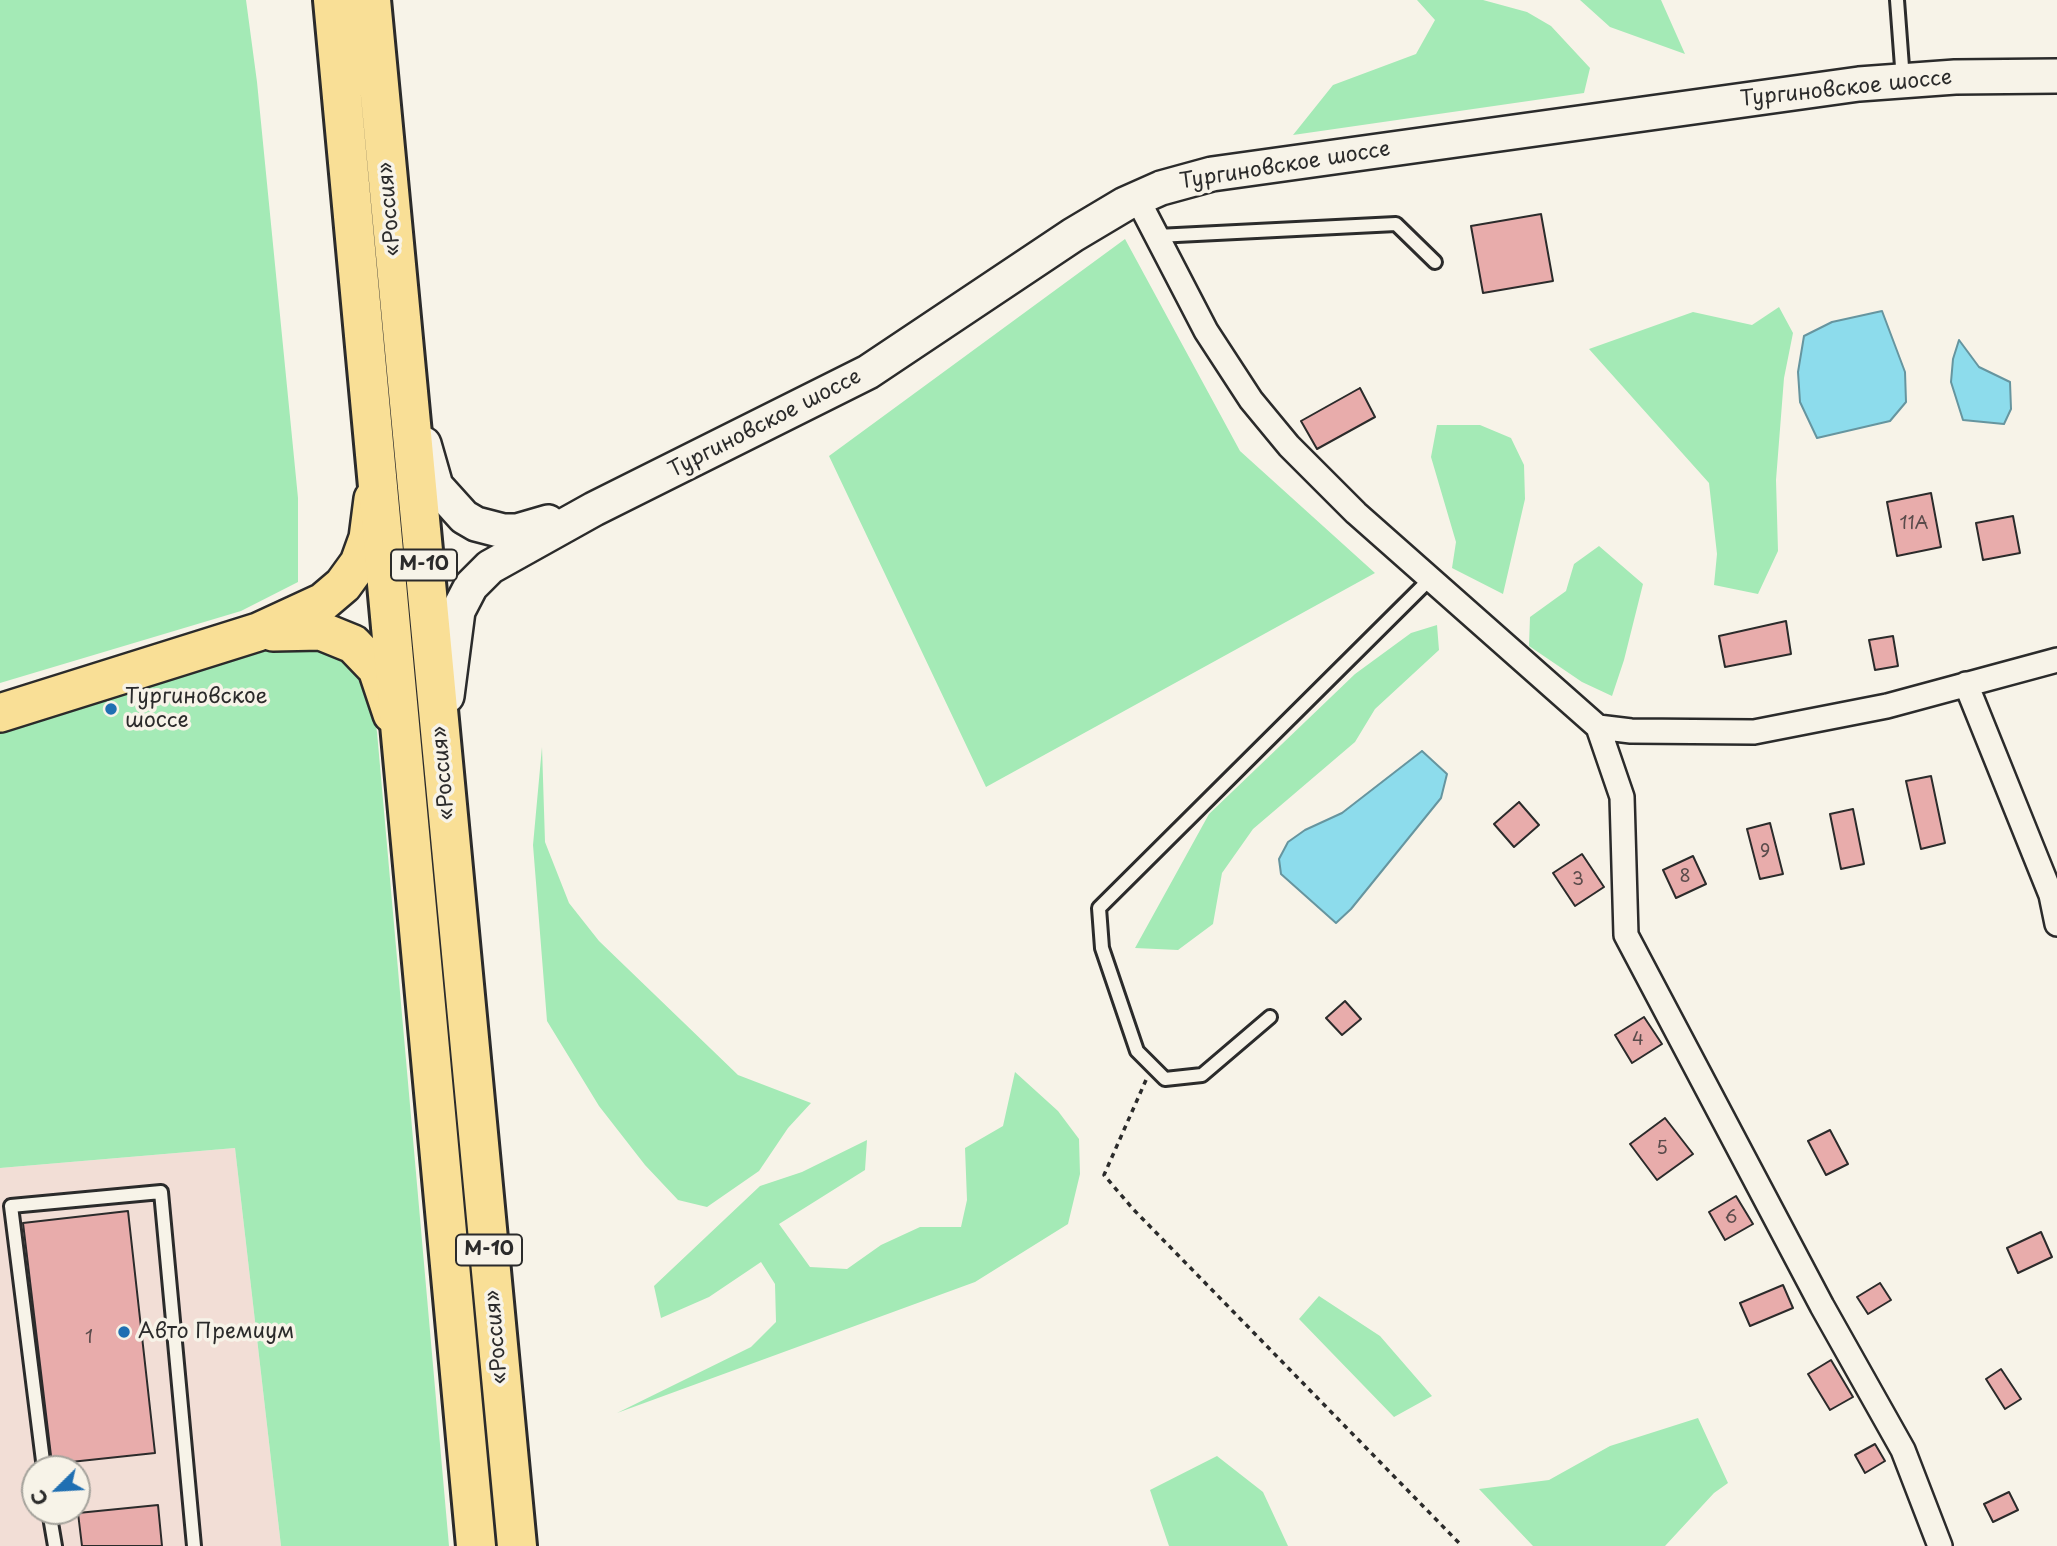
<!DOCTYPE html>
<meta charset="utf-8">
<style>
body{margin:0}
#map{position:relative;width:2057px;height:1546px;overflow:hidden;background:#f7f3e8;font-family:"Playpen Sans",sans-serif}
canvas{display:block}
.north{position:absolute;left:21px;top:1455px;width:70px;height:70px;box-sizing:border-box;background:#f7f3e8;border:2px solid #a5a39c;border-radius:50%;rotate:246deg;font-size:19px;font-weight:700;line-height:28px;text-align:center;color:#2b2b2b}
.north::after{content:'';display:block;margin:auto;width:24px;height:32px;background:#1f6fb2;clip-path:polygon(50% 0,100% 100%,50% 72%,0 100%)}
</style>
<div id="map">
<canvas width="2057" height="1546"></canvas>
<div class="north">С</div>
</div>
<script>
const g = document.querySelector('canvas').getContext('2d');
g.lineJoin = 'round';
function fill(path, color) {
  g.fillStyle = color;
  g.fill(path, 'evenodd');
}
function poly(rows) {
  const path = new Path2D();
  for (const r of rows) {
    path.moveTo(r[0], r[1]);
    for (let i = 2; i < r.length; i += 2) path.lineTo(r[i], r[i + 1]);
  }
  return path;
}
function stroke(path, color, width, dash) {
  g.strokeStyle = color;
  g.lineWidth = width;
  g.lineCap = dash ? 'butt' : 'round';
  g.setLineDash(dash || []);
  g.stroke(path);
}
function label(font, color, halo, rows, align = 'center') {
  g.font = font + ' "Playpen Sans",sans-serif';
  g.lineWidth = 7;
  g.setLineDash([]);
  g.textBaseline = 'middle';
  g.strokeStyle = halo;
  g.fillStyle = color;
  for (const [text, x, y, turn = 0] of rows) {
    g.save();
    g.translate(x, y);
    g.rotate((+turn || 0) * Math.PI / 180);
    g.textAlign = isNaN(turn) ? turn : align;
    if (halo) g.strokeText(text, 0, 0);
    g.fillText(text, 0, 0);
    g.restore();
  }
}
fill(poly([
 [235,1148,281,1546,0,1546,0,1168],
 [35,1469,77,1469,77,1511,35,1511]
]), '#f2ded6');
fill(poly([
 [0,0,246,0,257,82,298,498,298,582,241,611,0,683],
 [1417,0,1483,0,1527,12,1551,26,1590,68,1584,93,1293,135,1333,85,1416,54,1435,20],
 [1580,0,1661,0,1685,54,1610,27],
 [1125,239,1240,451,1375,573,986,787,829,456],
 [1779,307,1793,333,1784,378,1776,480,1778,551,1758,594,1714,585,1717,554,1709,483,1589,349,1693,312,1752,325],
 [1437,425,1480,425,1511,438,1524,465,1525,499,1503,594,1452,568,1456,542,1431,457],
 [1599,546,1643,584,1624,660,1612,696,1582,682,1529,646,1530,617,1566,591,1574,564],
 [1437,625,1439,650,1375,709,1355,742,1253,829,1222,873,1213,924,1178,950,1135,948,1209,814,1355,674,1411,633],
 [298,643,343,651,369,686,377,732,449,1546,281,1546,235,1148,0,1168,0,730,240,658],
 [542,747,545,842,569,903,599,941,738,1075,811,1103,788,1128,759,1171,707,1207,678,1200,645,1165,599,1106,547,1021,533,845],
 [1015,1072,1058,1111,1079,1139,1080,1174,1068,1224,975,1282,617,1413,751,1347,776,1322,775,1284,761,1262,709,1297,661,1318,654,1286,760,1186,802,1172,867,1140,865,1170,779,1224,810,1267,847,1269,881,1245,920,1227,961,1227,967,1200,965,1148,1003,1126],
 [1319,1296,1380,1336,1432,1396,1394,1417,1299,1319],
 [1698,1418,1728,1483,1714,1493,1665,1546,1533,1546,1479,1489,1549,1480,1610,1446],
 [1217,1456,1263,1492,1288,1546,1169,1546,1150,1490]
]), '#a4eab6');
const water = poly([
 [1882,311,1905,372,1906,402,1890,421,1817,438,1800,402,1798,372,1804,336,1832,322,1882,311],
 [1959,340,1979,367,2010,382,2011,409,2004,424,1963,420,1951,382,1953,359,1959,340],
 [1422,751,1447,774,1441,798,1351,909,1336,923,1281,874,1279,859,1288,842,1305,830,1342,813,1422,751]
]);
fill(water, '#8ddcec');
stroke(water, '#66959f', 2);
const building = poly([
 [1541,214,1553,281,1483,293,1471,226,1541,214],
 [1360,388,1375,417,1317,449,1301,421,1360,388],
 [1931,493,1941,547,1897,556,1887,502,1931,493],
 [2013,516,2020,553,1983,560,1976,523,2013,516],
 [1786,621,1791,654,1725,667,1719,636,1786,621],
 [1893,636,1898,666,1875,670,1869,640,1893,636],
 [1931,776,1945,843,1921,849,1906,781,1931,776],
 [1519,802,1539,825,1514,847,1494,824,1519,802],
 [1853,809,1864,864,1841,869,1830,814,1853,809],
 [1770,823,1783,874,1760,879,1747,829,1770,823],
 [1582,854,1604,887,1575,906,1553,873,1582,854],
 [1693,856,1706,884,1676,898,1663,870,1693,856],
 [1345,1001,1361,1019,1342,1035,1326,1018,1345,1001],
 [1644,1017,1662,1044,1632,1063,1615,1035,1644,1017],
 [1665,1118,1693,1154,1657,1180,1630,1144,1665,1118],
 [1830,1130,1848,1164,1826,1175,1808,1141,1830,1130],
 [1736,1196,1753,1224,1725,1240,1709,1212,1736,1196],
 [128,1211,155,1453,52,1464,23,1223,128,1211],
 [2041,1232,2052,1257,2018,1273,2007,1248,2041,1232],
 [1880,1283,1891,1300,1868,1314,1857,1297,1880,1283],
 [1783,1285,1793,1308,1750,1326,1740,1303,1783,1285],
 [1831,1360,1853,1397,1830,1410,1808,1374,1831,1360],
 [2001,1369,2021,1399,2005,1409,1986,1379,2001,1369],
 [1875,1444,1885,1461,1865,1473,1855,1455,1875,1444],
 [2009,1492,2018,1510,1993,1522,1984,1504,2009,1492],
 [158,1505,162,1546,82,1546,78,1513,158,1505]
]);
fill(building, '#e8acab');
stroke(building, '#2b2b2b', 2);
const lane = poly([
 [1897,0,1903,80],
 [1157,236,1396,224,1435,262],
 [1270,1017,1202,1075,1165,1079,1137,1051,1102,948,1099,908,1430,579],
 [44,1469,11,1206,161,1192,194,1546],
 [49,1511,55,1546]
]);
const street = poly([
 [1137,198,1206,331,1251,400,1289,446,1356,513,1598,727,1631,731,1754,732,1887,706,2057,660],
 [1966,684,2051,895,2057,924],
 [1598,727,1622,797,1626,935,1822,1306,1903,1450,1940,1546]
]);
const secondary = poly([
 [424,444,436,486,464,517,476,524,503,531,517,531,548,522],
 [447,696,458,611,471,586,490,567,594,509,868,372,1073,235,1125,204,1161,188,1212,174,1859,84,1955,77,2057,76]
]);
const primary = poly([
 [273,632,321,631,353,644,377,669,392,714],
 [0,713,258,632,323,602,343,585,359,563,368,538,373,499]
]);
const highway = poly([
 [333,0,476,1546],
 [371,0,517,1546]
]);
stroke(lane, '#2b2b2b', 18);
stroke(street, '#2b2b2b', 28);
stroke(secondary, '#2b2b2b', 38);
stroke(primary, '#2b2b2b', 42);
stroke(highway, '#2b2b2b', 44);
stroke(poly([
 [1146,1080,1104,1175,1133,1209,1462,1546]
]), '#2b2b2b', 3.5, [5, 5]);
stroke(lane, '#f7f3e8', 12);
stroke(street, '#f7f3e8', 23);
stroke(secondary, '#f7f3e8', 33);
stroke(primary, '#f9df96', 37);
stroke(highway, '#f9df96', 38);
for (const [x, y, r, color] of [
 [111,709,7,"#1f6fb2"],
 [124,1332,7,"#1f6fb2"]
]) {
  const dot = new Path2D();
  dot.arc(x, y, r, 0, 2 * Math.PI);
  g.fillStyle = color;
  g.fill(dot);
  stroke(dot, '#f7f3e8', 2.5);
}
label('18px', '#5a4b4b', null, [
 ["11А",1914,524],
 ["9",1765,852],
 ["8",1685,877],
 ["3",1578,880],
 ["4",1638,1040],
 ["5",1662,1149],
 ["6",1731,1218],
 ["1",89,1338]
]);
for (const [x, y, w] of [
 [424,565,66],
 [489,1250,66]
]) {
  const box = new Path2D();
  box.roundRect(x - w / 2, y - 15.5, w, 31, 5);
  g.fillStyle = '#f7f3e8';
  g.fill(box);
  stroke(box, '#2b2b2b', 2);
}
label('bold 19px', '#2b2b2b', null, [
 ["М-10",424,565],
 ["М-10",489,1250]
]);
label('21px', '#2b2b2b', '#f7f3e8', [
 ["Тургиновское шоссе",1846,89,-6],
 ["Тургиновское шоссе",1285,166,-9],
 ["«Россия»",390,209,-95],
 ["Тургиновское шоссе",765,424,-27],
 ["«Россия»",444,773,-95],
 ["«Россия»",497,1337,-95]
]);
label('21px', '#2b2b2b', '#f7f3e8', [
 ["Тургиновское",125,697],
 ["шоссе",125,721],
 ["Авто Премиум",138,1332]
], 'left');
</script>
